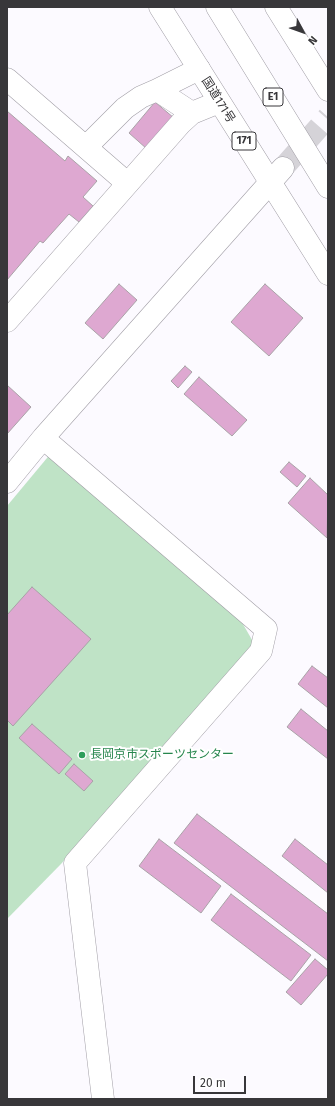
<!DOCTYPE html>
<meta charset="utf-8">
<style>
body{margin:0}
#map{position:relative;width:335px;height:1106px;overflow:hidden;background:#fcfaff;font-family:"Fira Sans",sans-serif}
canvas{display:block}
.frame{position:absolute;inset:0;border:8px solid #38373a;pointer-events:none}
.north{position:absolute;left:283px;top:12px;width:40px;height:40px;-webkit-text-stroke:3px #fff;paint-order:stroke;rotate:131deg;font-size:11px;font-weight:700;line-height:16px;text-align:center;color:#38373a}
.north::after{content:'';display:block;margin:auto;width:14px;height:18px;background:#38373a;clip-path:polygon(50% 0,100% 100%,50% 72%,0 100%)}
.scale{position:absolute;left:193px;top:1076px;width:53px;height:18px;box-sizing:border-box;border:2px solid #38373a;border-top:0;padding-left:5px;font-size:12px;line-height:14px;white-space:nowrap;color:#38373a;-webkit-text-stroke:3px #fff;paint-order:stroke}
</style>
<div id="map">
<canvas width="335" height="1106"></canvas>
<div class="frame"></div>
<div class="north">N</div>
<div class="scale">20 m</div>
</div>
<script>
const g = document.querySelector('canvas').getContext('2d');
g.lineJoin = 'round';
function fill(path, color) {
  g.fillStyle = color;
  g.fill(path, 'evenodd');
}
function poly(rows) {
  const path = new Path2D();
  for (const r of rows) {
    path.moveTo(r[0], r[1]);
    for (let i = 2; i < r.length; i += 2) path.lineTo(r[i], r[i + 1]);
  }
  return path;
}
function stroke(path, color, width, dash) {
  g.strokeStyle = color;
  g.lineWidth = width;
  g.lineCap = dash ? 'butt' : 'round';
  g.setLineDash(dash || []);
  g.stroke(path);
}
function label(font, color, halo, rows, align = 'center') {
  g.font = font + ' "Fira Sans","Noto Sans JP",sans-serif';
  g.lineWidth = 4;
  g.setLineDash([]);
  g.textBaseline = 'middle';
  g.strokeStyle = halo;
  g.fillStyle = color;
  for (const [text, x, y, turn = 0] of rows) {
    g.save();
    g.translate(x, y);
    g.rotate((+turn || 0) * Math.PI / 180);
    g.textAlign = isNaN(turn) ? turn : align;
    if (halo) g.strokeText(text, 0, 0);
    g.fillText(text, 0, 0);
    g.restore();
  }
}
fill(poly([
 [52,452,240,619,255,645,61,864,7,919,7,506]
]), '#bfe3c6');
const building = poly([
 [155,102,174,118,147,149,129,133,155,102],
 [7,111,65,161,68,156,97,181,83,197,93,206,79,222,69,214,43,243,40,241,7,280,7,111],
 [119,284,137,300,103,339,85,323,119,284],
 [265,284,303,318,269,356,231,322,265,284],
 [185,366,192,372,178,388,171,381,185,366],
 [199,377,247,420,232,436,184,394,199,377],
 [7,385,31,407,7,434,7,385],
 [289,462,306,476,297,487,280,472,289,462],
 [310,478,328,495,327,538,288,503,310,478],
 [32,587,91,639,13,726,7,720,7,615,32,587],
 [312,666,328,678,328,708,298,684,312,666],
 [301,709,328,731,328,759,287,727,301,709],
 [32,724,72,759,59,774,19,738,32,724],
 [74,764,93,781,84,791,65,774,74,764],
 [197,814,328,914,328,961,174,843,197,814],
 [159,839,221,886,201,913,139,866,159,839],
 [295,839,328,865,328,893,282,856,295,839],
 [231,894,311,955,291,981,211,920,231,894],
 [315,959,328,970,328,974,301,1005,286,992,315,959]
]);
fill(building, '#dea8d1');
stroke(building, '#a9a2a7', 1);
stroke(poly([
 [283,168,328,117]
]), '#d5d3d8', 22, [22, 11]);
const minor = poly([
 [7,79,127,183],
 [157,90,192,113],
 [86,147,125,108,141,97,157,90,199,69],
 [7,321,181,123,192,113,219,102],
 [43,438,266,629,261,651,75,863,103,1099],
 [7,482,43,438,283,168]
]);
const highway = poly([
 [160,7,328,274],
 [217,7,328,187],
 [276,7,328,90]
]);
stroke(minor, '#a19ea6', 23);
stroke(highway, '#a19ea6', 23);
stroke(minor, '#fff', 22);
stroke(highway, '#fff', 22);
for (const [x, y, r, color] of [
 [82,755,4,"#2e9e5b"]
]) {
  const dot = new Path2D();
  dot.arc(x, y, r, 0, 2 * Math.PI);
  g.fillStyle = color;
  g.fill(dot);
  stroke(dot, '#fff', 1.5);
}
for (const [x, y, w] of [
 [273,97,20],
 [244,141,24]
]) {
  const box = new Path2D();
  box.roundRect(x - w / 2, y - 9, w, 18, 3);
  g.fillStyle = '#fff';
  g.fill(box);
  stroke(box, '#38373a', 1);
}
label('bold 11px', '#38373a', null, [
 ["E1",273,97],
 ["171",244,141]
]);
label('12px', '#38373a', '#fff', [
 ["国道171号",218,100,58]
]);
label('12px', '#27864d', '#fff', [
 ["長岡京市スポーツセンター",90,755]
], 'left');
</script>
